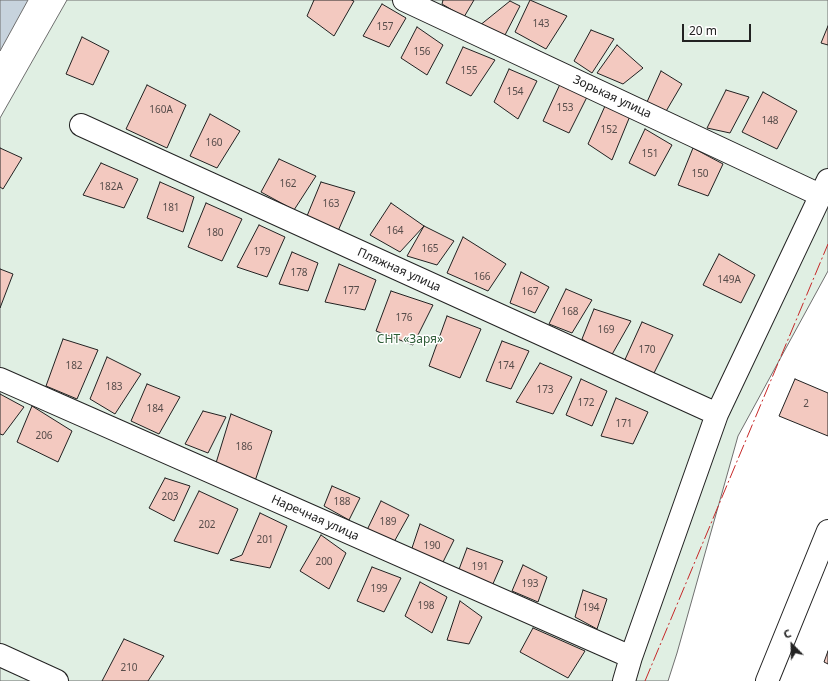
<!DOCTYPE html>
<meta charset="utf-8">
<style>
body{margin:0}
#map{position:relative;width:828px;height:681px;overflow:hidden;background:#fff;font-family:"Noto Sans",sans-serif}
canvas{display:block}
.north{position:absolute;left:772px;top:625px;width:40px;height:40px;-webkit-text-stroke:3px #fff;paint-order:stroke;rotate:337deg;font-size:11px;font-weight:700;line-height:16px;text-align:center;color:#222}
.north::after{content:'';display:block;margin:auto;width:14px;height:18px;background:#222;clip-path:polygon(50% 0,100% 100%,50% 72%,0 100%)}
.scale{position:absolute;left:682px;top:24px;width:69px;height:18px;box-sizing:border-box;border:2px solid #222;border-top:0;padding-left:5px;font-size:12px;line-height:14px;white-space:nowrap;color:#222;-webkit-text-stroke:3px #fff;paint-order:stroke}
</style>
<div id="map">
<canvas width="828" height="681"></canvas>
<div class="north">С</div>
<div class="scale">20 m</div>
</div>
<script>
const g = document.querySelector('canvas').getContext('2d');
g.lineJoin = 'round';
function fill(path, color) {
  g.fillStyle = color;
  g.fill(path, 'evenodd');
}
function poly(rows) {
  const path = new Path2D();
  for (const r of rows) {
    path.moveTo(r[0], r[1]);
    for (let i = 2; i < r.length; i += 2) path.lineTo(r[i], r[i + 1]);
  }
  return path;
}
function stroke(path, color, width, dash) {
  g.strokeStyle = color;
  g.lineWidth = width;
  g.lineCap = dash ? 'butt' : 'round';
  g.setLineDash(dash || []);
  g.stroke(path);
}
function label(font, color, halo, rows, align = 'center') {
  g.font = font + ' "Noto Sans",sans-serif';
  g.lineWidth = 3;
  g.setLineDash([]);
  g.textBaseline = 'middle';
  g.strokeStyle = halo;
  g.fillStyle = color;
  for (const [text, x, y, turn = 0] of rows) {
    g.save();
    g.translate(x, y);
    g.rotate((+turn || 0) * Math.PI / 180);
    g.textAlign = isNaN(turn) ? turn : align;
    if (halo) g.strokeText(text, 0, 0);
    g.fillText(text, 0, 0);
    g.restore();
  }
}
const green = poly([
 [67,0,828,0,828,271,738,436,677,653,668,681,0,681,0,118,67,0]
]);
fill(green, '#e0efe3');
stroke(green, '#6f6f6f', 1);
const water = poly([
 [0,0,28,0,0,51,0,0]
]);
fill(water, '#c7d3dd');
stroke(water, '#6f6f6f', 1);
const building = poly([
 [314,0,351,0,354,1,334,36,307,16,314,0],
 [443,0,474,0,464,17,442,4,443,0],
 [530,0,567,16,546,49,515,32,530,0],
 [510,1,520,6,505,35,479,26,510,1],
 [382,4,406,18,389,47,363,36,382,4],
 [828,26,828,45,821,43,828,26],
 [417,27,443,45,427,75,401,58,417,27],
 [591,30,614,39,592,73,574,61,591,30],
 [82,37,109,51,93,85,66,74,82,37],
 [617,45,643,68,623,84,597,73,617,45],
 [463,47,495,60,471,96,446,83,463,47],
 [509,69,537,81,518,119,494,102,509,69],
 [661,71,682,84,665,113,647,102,661,71],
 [561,82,588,95,569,133,543,121,561,82],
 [147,85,186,105,167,148,126,129,147,85],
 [726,90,749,97,730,133,707,128,726,90],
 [763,92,797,111,777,149,742,132,763,92],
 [605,106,630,116,612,160,588,144,605,106],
 [210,114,240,131,217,168,190,156,210,114],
 [645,129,672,145,655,176,629,163,645,129],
 [0,148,22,158,3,189,0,187,0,148],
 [693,148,723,164,708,196,678,185,693,148],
 [279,159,316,176,294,210,261,192,279,159],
 [101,163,138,179,124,208,83,195,101,163],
 [160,182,194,197,183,232,147,218,160,182],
 [321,182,355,192,338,231,307,216,321,182],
 [206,203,242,219,222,261,188,247,206,203],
 [391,203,424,226,400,252,370,235,391,203],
 [259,225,285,237,267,277,237,267,259,225],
 [424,226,454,241,437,265,407,256,424,226],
 [463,237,506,264,488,291,447,273,463,237],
 [292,252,318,263,308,291,279,284,292,252],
 [719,254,755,275,741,303,703,285,719,254],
 [339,264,376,280,365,310,325,302,339,264],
 [0,269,13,274,0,308,0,269],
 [521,272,549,287,535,313,510,303,521,272],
 [566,289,592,300,572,333,549,324,566,289],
 [391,291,433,305,413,345,376,331,391,291],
 [594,309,631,321,610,358,582,339,594,309],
 [447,316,481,329,460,378,429,366,447,316],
 [642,322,673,335,653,375,623,364,642,322],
 [63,339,98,350,77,399,46,386,63,339],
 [502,341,529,351,511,389,486,381,502,341],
 [107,357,141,374,115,414,90,399,107,357],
 [540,363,572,377,553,414,516,402,540,363],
 [581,379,607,391,592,426,566,415,581,379],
 [795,379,828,393,828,436,779,416,795,379],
 [147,384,180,397,159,434,131,421,147,384],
 [0,394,24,407,3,435,0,434,0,394],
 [616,398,648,412,633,444,601,436,616,398],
 [32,406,72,431,58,462,17,442,32,406],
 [203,411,226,417,208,453,185,444,203,411],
 [231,414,272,431,255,481,216,463,231,414],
 [165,478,190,486,174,521,149,508,165,478],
 [332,486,360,498,349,520,324,506,332,486],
 [199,491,238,509,218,554,174,541,199,491],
 [381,501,409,515,394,542,367,530,381,501],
 [260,513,287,526,270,568,230,560,242,555,260,513],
 [420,524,454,540,442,564,411,551,420,524],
 [321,535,346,553,329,589,300,571,321,535],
 [467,548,503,561,492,586,458,572,467,548],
 [523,565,547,577,538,602,512,591,523,565],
 [372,567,401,578,384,612,357,601,372,567],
 [420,582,447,597,432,633,405,616,420,582],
 [583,590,607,599,597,629,575,617,583,590],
 [460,601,482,617,469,644,447,640,460,601],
 [533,628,585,651,568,678,520,652,533,628],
 [124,639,164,656,148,681,102,681,124,639],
 [828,651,828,664,824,662,828,651]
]);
fill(building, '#f3c9c0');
stroke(building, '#222', 1);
const minor = poly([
 [404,0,820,195],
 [81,125,717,414],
 [0,379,631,657],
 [0,655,57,681],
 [624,681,631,657,717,414,828,180],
 [767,681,828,531]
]);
stroke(minor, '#222', 24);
stroke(minor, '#fff', 22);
stroke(poly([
 [645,681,828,244]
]), '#c62828', 1, [14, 3, 2, 3]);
label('10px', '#564c4a', null, [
 ["143",541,24],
 ["157",385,27],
 ["156",422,52],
 ["155",469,71],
 ["154",515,92],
 ["153",565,108],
 ["160А",161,110],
 ["148",770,121],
 ["152",609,130],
 ["160",214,143],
 ["151",650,154],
 ["150",700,174],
 ["162",288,184],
 ["182А",111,187],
 ["163",331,204],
 ["181",171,208],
 ["164",395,231],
 ["180",215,233],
 ["165",430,249],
 ["179",262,252],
 ["178",299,273],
 ["166",482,277],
 ["149А",729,280],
 ["177",351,291],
 ["167",530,292],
 ["168",570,312],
 ["176",404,318],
 ["169",606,330],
 ["170",647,350],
 ["182",74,366],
 ["174",506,366],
 ["183",114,387],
 ["173",545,390],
 ["172",586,403],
 ["2",806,404],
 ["184",155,409],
 ["171",624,424],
 ["206",44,436],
 ["186",244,447],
 ["203",170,497],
 ["188",342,502],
 ["189",388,522],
 ["202",207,525],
 ["201",265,540],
 ["190",432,546],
 ["200",324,562],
 ["191",480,567],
 ["193",530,584],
 ["199",379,589],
 ["198",426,606],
 ["194",591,608],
 ["210",129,668]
]);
label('12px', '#222', '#fff', [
 ["Зорькая улица",612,97,25],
 ["Пляжная улица",399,270,24],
 ["Наречная улица",315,518,24]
]);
label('12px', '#2f5e38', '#fff', [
 ["СНТ «Заря»",410,340]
]);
</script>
